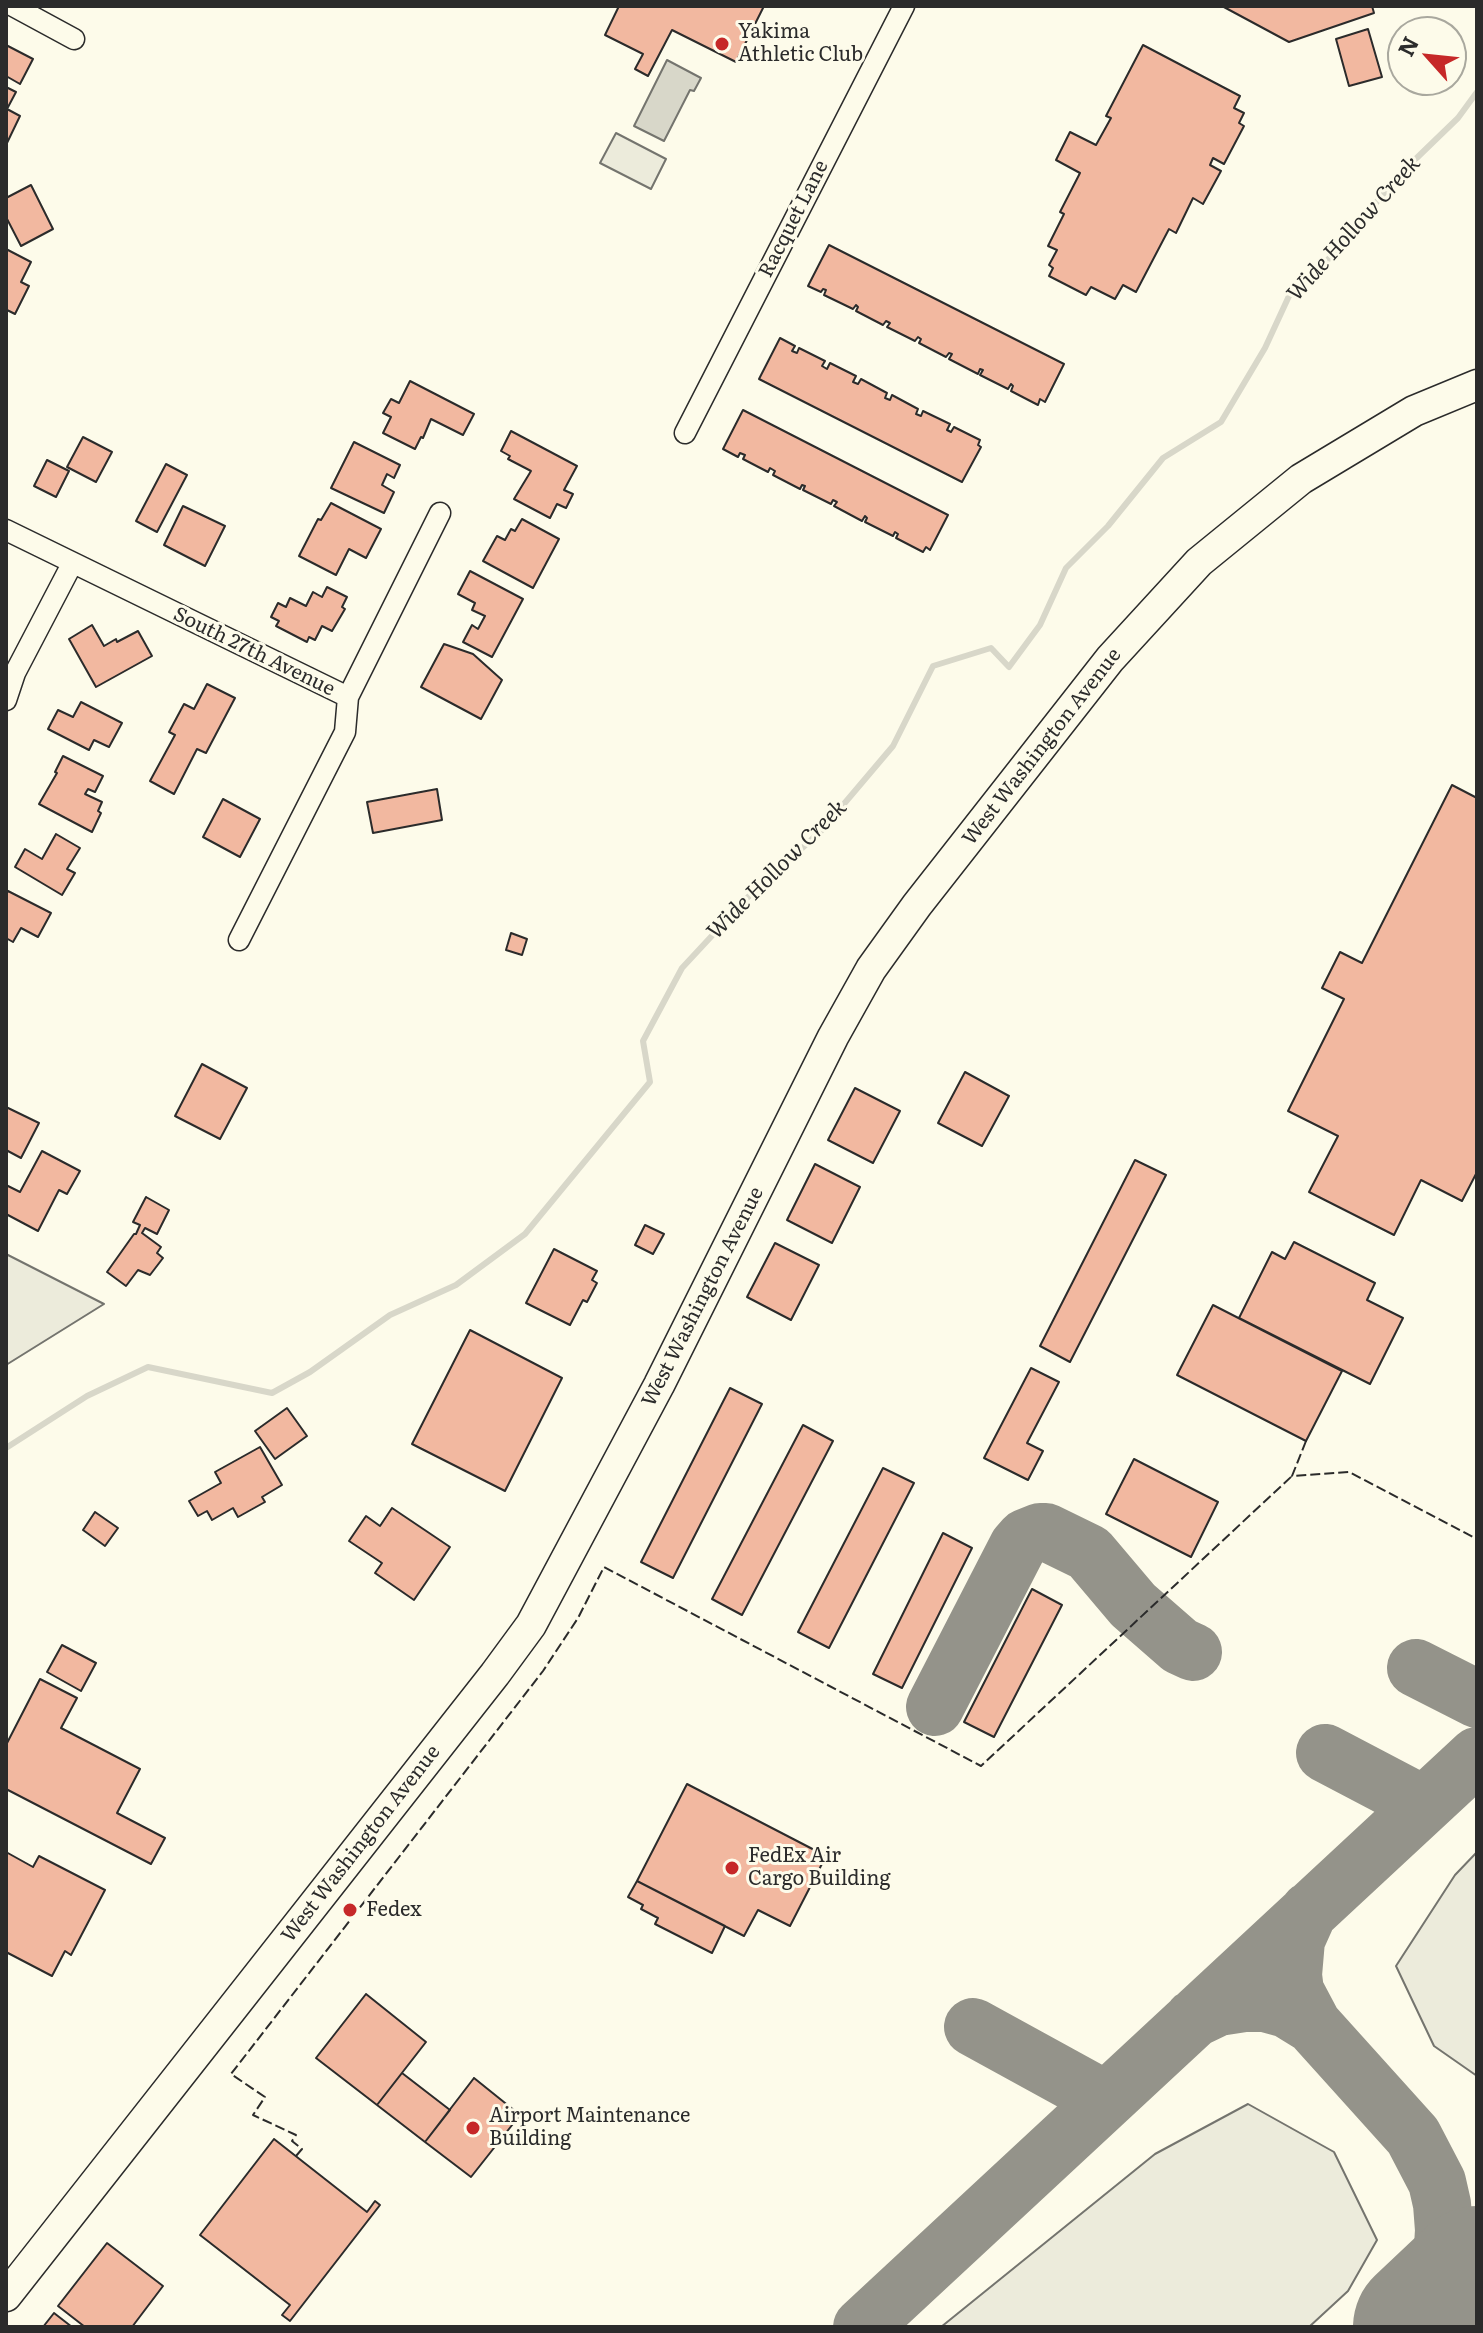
<!DOCTYPE html>
<style>
body{margin:0}
#map{position:relative;width:1483px;height:2333px;overflow:hidden;background:#fdfbea;font-family:Literata,serif}
canvas{display:block}
.frame{position:absolute;inset:0;border:8px solid #2b2b2b;pointer-events:none}
.north{position:absolute;left:1387px;top:16px;width:80px;height:80px;box-sizing:border-box;background:#fdfbea;border:2px solid #a9a89e;border-radius:50%;rotate:297deg;font-size:22px;font-weight:700;line-height:32px;text-align:center;color:#2b2b2b}
.north::after{content:'';display:block;margin:auto;width:28px;height:36px;background:#c62828;clip-path:polygon(50% 0,100% 100%,50% 72%,0 100%)}
</style>
<div id="map">
<canvas width="1483" height="2333"></canvas>
<div class="frame"></div>
<div class="north">N</div>
</div>
<script>
const g = document.querySelector('canvas').getContext('2d');
g.lineJoin = 'round';
function fill(path, color) {
  g.fillStyle = color;
  g.fill(path, 'evenodd');
}
function poly(rows) {
  const path = new Path2D();
  for (const r of rows) {
    path.moveTo(r[0], r[1]);
    for (let i = 2; i < r.length; i += 2) path.lineTo(r[i], r[i + 1]);
  }
  return path;
}
function stroke(path, color, width, dash) {
  g.strokeStyle = color;
  g.lineWidth = width;
  g.lineCap = dash ? 'butt' : 'round';
  g.setLineDash(dash || []);
  g.stroke(path);
}
function label(font, color, halo, rows, align = 'center') {
  g.font = font + ' Literata,serif';
  g.lineWidth = 6;
  g.setLineDash([]);
  g.textBaseline = 'middle';
  g.strokeStyle = halo;
  g.fillStyle = color;
  for (const [text, x, y, turn = 0] of rows) {
    g.save();
    g.translate(x, y);
    g.rotate((+turn || 0) * Math.PI / 180);
    g.textAlign = isNaN(turn) ? turn : align;
    if (halo) g.strokeText(text, 0, 0);
    g.fillText(text, 0, 0);
    g.restore();
  }
}
const green = poly([
 [616,133,666,159,651,189,600,163,616,133],
 [6,1254,104,1304,6,1365,6,1254],
 [1477,1852,1477,2076,1434,2046,1396,1966,1455,1875,1477,1852],
 [1248,2104,1334,2152,1377,2240,1348,2291,1309,2327,941,2327,1155,2154,1248,2104]
]);
fill(green, '#ecebdb');
stroke(green, '#74746e', 2);
const water = poly([
 [667,60,701,78,694,91,690,90,664,141,634,126,667,60]
]);
fill(water, '#d8d7c9');
stroke(water, '#74746e', 2);
stroke(poly([
 [6,1448,87,1396,148,1367,272,1393,310,1372,390,1315,456,1285,525,1234,650,1082,643,1041,682,968,747,898,821,831,893,746,933,666,991,648,1009,667,1040,625,1066,568,1108,526,1163,458,1221,422,1265,348,1289,296,1337,251,1396,178,1458,118,1477,92]
]), '#d8d7c9', 6);
stroke(poly([
 [1416,1668,1477,1699],
 [935,1707,1018,1546,1025,1538,1040,1532,1046,1532,1089,1553,1133,1605,1180,1646,1193,1652],
 [1325,1753,1424,1805],
 [1193,2019,1218,2007,1244,2003,1265,2003,1287,2009,1313,2025,1295,1991,1293,1975,1296,1940,1309,1911],
 [1313,2025,1413,2136,1437,2182,1442,2204,1444,2230,1442,2263,1435,2290,1415,2327],
 [973,2027,1106,2100],
 [862,2327,1477,1756]
]), '#94938a', 58);
stroke(poly([
 [1424,2327,1477,2277]
]), '#94938a', 142);
const building = poly([
 [619,6,764,6,736,62,672,30,648,76,635,69,643,54,605,35,619,6],
 [1222,6,1372,6,1374,13,1289,42,1222,6],
 [1368,29,1382,77,1349,86,1336,39,1368,29],
 [6,45,33,59,20,84,6,76,6,45],
 [1143,45,1240,96,1234,108,1244,113,1239,123,1244,126,1224,164,1213,158,1210,165,1221,171,1203,204,1193,198,1176,233,1169,229,1136,292,1123,285,1115,299,1091,287,1086,295,1049,276,1053,268,1049,265,1057,250,1048,246,1064,214,1060,212,1080,173,1056,160,1070,132,1096,145,1111,118,1106,116,1143,45],
 [6,87,16,92,7,109,20,116,6,145,6,87],
 [31,185,53,229,21,246,6,217,6,198,31,185],
 [829,245,1064,364,1045,402,1040,399,1038,405,1011,391,1013,386,1011,384,1008,389,980,375,983,370,980,369,978,374,949,359,952,354,949,353,946,357,919,343,921,339,918,337,915,341,887,327,890,323,886,321,883,325,856,311,858,307,856,305,853,309,824,295,826,290,823,289,821,292,808,286,829,245],
 [6,249,31,262,21,282,29,286,15,314,7,310,6,312,6,249],
 [780,338,795,346,792,351,797,353,799,348,825,361,822,366,827,369,830,363,856,376,853,382,858,384,861,379,887,393,885,398,890,400,892,395,918,409,916,414,921,416,923,411,950,424,947,430,951,432,954,427,980,440,978,445,981,447,962,482,759,379,780,338],
 [410,381,474,414,463,435,431,419,423,438,421,437,415,449,383,433,391,417,383,413,391,399,399,403,410,381],
 [743,410,948,515,930,550,926,547,923,552,896,538,898,534,895,532,893,536,865,522,867,518,865,516,862,521,834,506,837,502,833,500,831,504,803,490,805,486,802,485,800,489,773,475,775,471,770,468,768,472,743,459,745,455,740,453,738,457,723,449,743,410],
 [511,431,577,466,564,490,573,494,566,508,557,504,550,518,514,499,531,471,508,459,510,456,501,451,511,431],
 [83,437,112,452,96,482,67,467,83,437],
 [354,442,400,465,394,478,387,474,382,485,394,492,384,513,331,488,354,442],
 [47,460,69,471,56,497,34,486,47,460],
 [166,464,187,475,157,532,136,521,166,464],
 [331,503,381,529,366,558,349,549,336,575,299,556,318,519,321,520,331,503],
 [183,506,225,526,205,566,164,545,183,506],
 [522,519,559,539,533,588,483,561,497,536,505,540,511,529,515,531,522,519],
 [470,571,523,599,492,657,463,642,472,625,478,629,485,616,472,610,475,603,458,594,470,571],
 [327,587,347,597,342,607,345,609,332,631,322,626,315,640,309,637,307,642,276,626,279,621,271,617,278,603,286,607,290,598,306,606,313,592,322,597,327,587],
 [92,625,104,646,116,639,117,642,138,631,152,656,96,687,69,639,92,625],
 [444,644,473,654,502,680,481,719,421,687,444,644],
 [207,684,235,698,206,753,197,749,174,794,150,781,175,735,169,732,184,704,194,709,207,684],
 [81,702,122,723,109,747,94,740,89,750,48,729,58,710,73,717,81,702],
 [63,756,103,776,95,792,88,789,85,794,102,802,98,811,101,813,92,832,39,804,57,773,55,772,63,756],
 [1452,785,1477,798,1477,1172,1462,1201,1421,1180,1394,1235,1309,1192,1338,1136,1288,1111,1344,999,1322,988,1340,952,1362,963,1452,785],
 [437,789,442,820,373,833,367,802,437,789],
 [223,799,260,819,240,857,203,837,223,799],
 [56,834,80,848,67,869,75,873,62,895,15,867,25,849,42,859,56,834],
 [8,891,51,913,38,937,21,928,13,942,6,938,6,895,8,891],
 [511,933,527,939,522,955,506,950,511,933],
 [202,1064,247,1088,220,1139,175,1116,202,1064],
 [965,1072,1009,1096,982,1146,938,1123,965,1072],
 [855,1088,900,1111,873,1163,828,1140,855,1088],
 [6,1107,39,1123,21,1158,6,1150,6,1107],
 [42,1151,80,1171,67,1194,59,1190,38,1231,6,1214,6,1185,20,1192,42,1151],
 [1135,1160,1166,1175,1070,1362,1040,1346,1135,1160],
 [815,1164,860,1187,832,1243,787,1220,815,1164],
 [146,1197,169,1210,157,1234,145,1228,142,1233,161,1247,157,1253,163,1258,150,1275,138,1270,126,1286,107,1272,134,1234,136,1234,140,1225,133,1222,146,1197],
 [645,1225,664,1234,653,1254,635,1245,645,1225],
 [1294,1242,1375,1283,1367,1300,1403,1318,1370,1384,1239,1318,1272,1252,1285,1259,1294,1242],
 [775,1243,819,1265,791,1320,747,1297,775,1243],
 [554,1249,597,1271,592,1280,597,1283,587,1302,583,1300,570,1325,526,1303,554,1249],
 [1213,1305,1342,1371,1306,1441,1177,1375,1213,1305],
 [470,1330,562,1378,505,1491,412,1444,470,1330],
 [1031,1368,1059,1382,1027,1443,1043,1451,1028,1480,984,1458,1031,1368],
 [730,1388,762,1404,673,1578,641,1562,730,1388],
 [287,1408,307,1436,275,1459,255,1431,287,1408],
 [803,1425,833,1441,742,1615,712,1599,803,1425],
 [260,1447,282,1485,262,1497,265,1502,238,1517,233,1508,212,1520,207,1511,198,1516,189,1501,221,1483,215,1472,260,1447],
 [1134,1459,1218,1502,1191,1557,1106,1514,1134,1459],
 [883,1468,914,1483,829,1648,798,1632,883,1468],
 [392,1508,450,1547,414,1600,375,1573,382,1563,349,1541,366,1516,380,1526,392,1508],
 [95,1512,118,1528,105,1546,83,1530,95,1512],
 [943,1533,972,1548,902,1688,873,1674,943,1533],
 [1032,1589,1062,1605,994,1737,964,1722,1032,1589],
 [62,1645,96,1663,81,1691,47,1672,62,1645],
 [40,1679,77,1698,61,1728,140,1769,117,1813,165,1838,151,1864,6,1789,6,1745,40,1679],
 [687,1784,826,1856,790,1926,758,1910,744,1936,637,1881,687,1784],
 [6,1852,33,1867,39,1856,105,1890,71,1955,65,1951,52,1976,6,1952,6,1852],
 [637,1881,725,1926,712,1953,655,1924,658,1918,641,1909,643,1905,628,1897,637,1881],
 [366,1994,426,2042,377,2105,316,2058,366,1994],
 [402,2073,450,2110,425,2142,377,2105,402,2073],
 [474,2078,520,2115,471,2177,425,2142,474,2078],
 [274,2139,367,2212,375,2201,380,2205,290,2321,282,2315,290,2305,200,2235,274,2139],
 [107,2243,163,2286,132,2327,85,2327,58,2306,107,2243],
 [54,2313,72,2327,43,2327,54,2313]
]);
fill(building, '#f2b8a0');
stroke(building, '#2b2b2b', 2);
const street = poly([
 [13,6,74,39],
 [685,433,904,6],
 [6,530,348,697,345,732,239,940],
 [348,697,440,513],
 [6,700,15,673,72,564]
]);
const primary = poly([
 [6,2296,495,1674,531,1625,659,1385,833,1037,871,969,917,905,1110,659,1199,562,1301,479,1414,411,1477,385]
]);
stroke(street, '#2b2b2b', 23);
stroke(primary, '#2b2b2b', 33);
stroke(street, '#fdfbea', 20);
stroke(primary, '#fdfbea', 30);
stroke(poly([
 [1306,1441,1292,1476,1349,1472,1477,1539],
 [296,2156,302,2149,292,2141,296,2135,253,2115,265,2097,231,2074,543,1671,578,1618,604,1567,981,1766,1292,1476]
]), '#2b2b2b', 2, [10, 4]);
for (const [x, y, r, color] of [
 [722,44,8,"#c62828"],
 [732,1868,8,"#c62828"],
 [350,1910,8,"#c62828"],
 [473,2128,8,"#c62828"]
]) {
  const dot = new Path2D();
  dot.arc(x, y, r, 0, 2 * Math.PI);
  g.fillStyle = color;
  g.fill(dot);
  stroke(dot, '#fdfbea', 3);
}
label('20px', '#2b2b2b', '#fdfbea', [
 ["Yakima",738,32],
 ["Athletic Club",738,55],
 ["FedEx Air",748,1856],
 ["Cargo Building",748,1879],
 ["Fedex",366,1910],
 ["Airport Maintenance",489,2116],
 ["Building",489,2139]
], 'left');
label('20px', '#2b2b2b', '#fdfbea', [
 ["Racquet Lane",794,219,-63],
 ["South 27th Avenue",254,652,26],
 ["West Washington Avenue",1042,747,-52],
 ["West Washington Avenue",703,1297,-63],
 ["West Washington Avenue",361,1844,-52]
]);
label('italic 22px', '#2b2b2b', '#fdfbea', [
 ["Wide Hollow Creek",1354,229,-48],
 ["Wide Hollow Creek",777,870,-45]
]);
</script>
